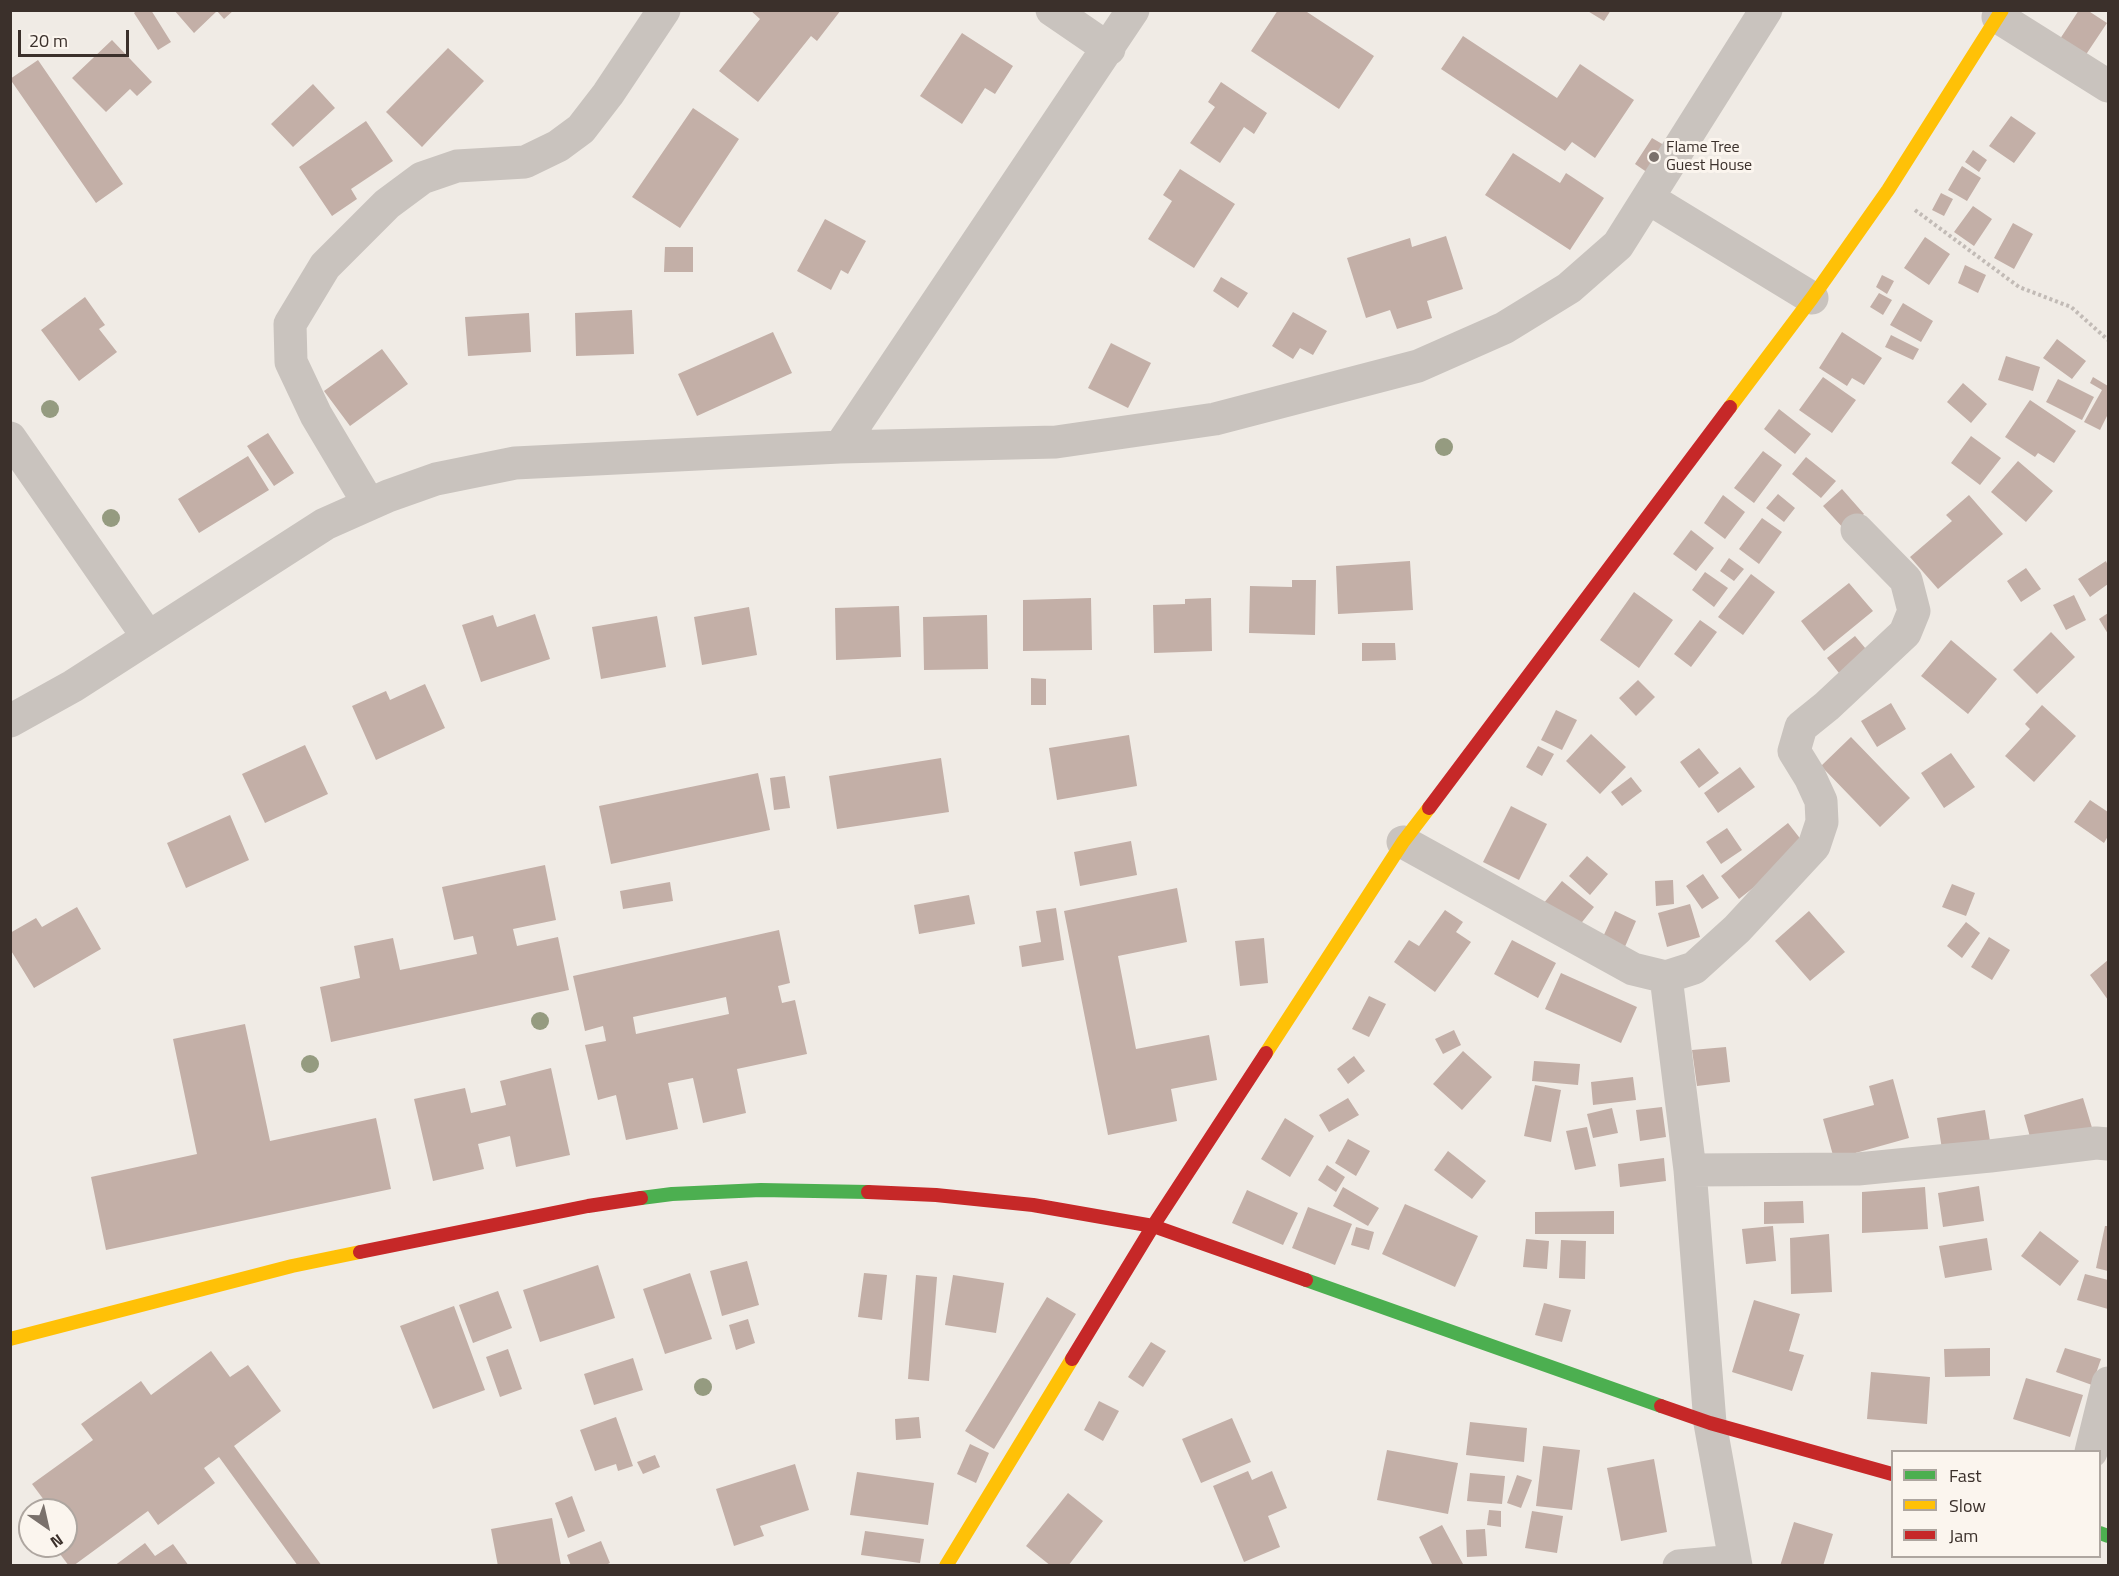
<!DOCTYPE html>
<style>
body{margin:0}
#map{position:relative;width:2119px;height:1576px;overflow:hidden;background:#f0ebe5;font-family:"Titillium Web",sans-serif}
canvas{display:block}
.frame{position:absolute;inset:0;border:12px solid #3b302b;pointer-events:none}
.legend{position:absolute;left:1891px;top:1450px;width:210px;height:108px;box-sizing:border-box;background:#fbf5ee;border:2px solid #aea6a0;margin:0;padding:8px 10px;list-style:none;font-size:18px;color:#3b302b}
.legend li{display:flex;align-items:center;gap:12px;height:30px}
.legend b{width:30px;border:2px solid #aea6a0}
.north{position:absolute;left:18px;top:1498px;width:60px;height:60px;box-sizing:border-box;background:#fbf5ee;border:2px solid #aea6a0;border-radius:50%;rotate:146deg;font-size:16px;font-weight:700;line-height:24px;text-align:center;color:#3b302b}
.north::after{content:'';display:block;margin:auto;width:21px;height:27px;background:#7a716c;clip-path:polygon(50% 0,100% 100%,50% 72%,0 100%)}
.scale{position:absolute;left:18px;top:30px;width:111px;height:27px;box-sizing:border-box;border:3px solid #3b302b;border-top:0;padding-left:8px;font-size:18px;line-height:21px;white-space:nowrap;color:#3b302b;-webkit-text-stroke:4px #fbf5ee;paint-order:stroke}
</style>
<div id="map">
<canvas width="2119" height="1576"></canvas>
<div class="frame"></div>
<ul class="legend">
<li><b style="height:8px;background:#4caf50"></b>Fast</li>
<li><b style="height:8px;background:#ffc107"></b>Slow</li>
<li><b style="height:8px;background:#c62828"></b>Jam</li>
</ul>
<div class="north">N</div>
<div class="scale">20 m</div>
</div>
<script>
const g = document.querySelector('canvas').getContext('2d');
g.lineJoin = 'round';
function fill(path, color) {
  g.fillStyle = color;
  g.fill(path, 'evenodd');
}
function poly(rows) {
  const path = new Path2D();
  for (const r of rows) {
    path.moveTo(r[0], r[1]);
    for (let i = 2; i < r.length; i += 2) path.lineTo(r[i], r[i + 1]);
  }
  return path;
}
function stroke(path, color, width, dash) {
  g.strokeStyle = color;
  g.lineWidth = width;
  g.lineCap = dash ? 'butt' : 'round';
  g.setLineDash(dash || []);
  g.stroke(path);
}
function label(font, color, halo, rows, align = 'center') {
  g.font = font + ' "Titillium Web",sans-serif';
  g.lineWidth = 6;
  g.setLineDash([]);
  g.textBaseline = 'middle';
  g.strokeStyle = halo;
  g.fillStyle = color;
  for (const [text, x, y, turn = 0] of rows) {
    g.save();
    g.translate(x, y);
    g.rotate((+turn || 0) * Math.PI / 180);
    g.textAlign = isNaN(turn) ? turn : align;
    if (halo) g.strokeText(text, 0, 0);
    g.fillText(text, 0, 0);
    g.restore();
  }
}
fill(poly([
 [137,10,151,10,171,42,158,50,134,13],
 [174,10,234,10,224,19,217,11,194,33],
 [750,10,841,10,817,41,811,36,758,102,719,71,760,19],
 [1278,10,1304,10,1374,56,1339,109,1251,51],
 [1586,10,1611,10,1604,21],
 [2079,10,2087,10,2107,23,2081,62,2056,45],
 [962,33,1013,66,995,94,985,88,962,124,920,96],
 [1463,36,1557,98,1580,64,1634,100,1595,158,1572,142,1565,151,1441,69],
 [112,40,152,82,137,96,130,89,106,112,72,78],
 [448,48,484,81,422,147,386,112],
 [38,60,123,184,96,203,10,79],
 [1221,82,1267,113,1254,134,1244,127,1220,163,1190,143,1215,107,1208,102],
 [313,84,335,108,293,147,271,124],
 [693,108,739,139,680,228,632,197],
 [2011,116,2036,133,2014,163,1989,146],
 [366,121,393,161,351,189,357,199,332,216,299,167],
 [1652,138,1669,148,1651,175,1635,164],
 [1973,150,1987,160,1979,172,1965,162],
 [1513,153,1560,183,1566,173,1604,198,1570,250,1485,195],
 [1962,166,1981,178,1967,201,1948,190],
 [1180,169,1235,204,1194,268,1148,239,1172,201,1163,195],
 [1941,193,1953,199,1944,216,1932,210],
 [1973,206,1992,219,1974,246,1954,232],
 [825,219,866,241,848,274,841,270,831,290,797,271],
 [2013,223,2033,234,2014,269,1994,258],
 [1446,236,1463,289,1427,301,1432,318,1397,329,1390,310,1366,318,1347,258,1410,238,1412,247],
 [1925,237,1950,254,1929,285,1904,268],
 [665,247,693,247,693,272,664,272],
 [1965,265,1986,275,1978,293,1958,283],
 [1882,275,1894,281,1887,294,1876,287],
 [1221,277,1248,293,1238,308,1213,291],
 [1879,293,1892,300,1883,315,1870,307],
 [85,297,105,325,99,329,117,352,79,381,41,330],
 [1903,303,1933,321,1921,342,1890,325],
 [632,310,634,354,576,356,575,313],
 [1293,312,1327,331,1313,355,1300,348,1293,359,1272,346],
 [529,313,531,352,468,356,465,317],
 [773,332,792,373,697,416,678,374],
 [1842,332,1882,358,1864,385,1852,378,1847,386,1819,368],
 [1891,335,1919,349,1913,360,1885,347],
 [2057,339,2086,361,2072,379,2043,358],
 [1111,343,1151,363,1128,408,1088,388],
 [382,349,408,384,350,426,324,391],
 [2006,356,2040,367,2033,391,1998,380],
 [1823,377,1856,400,1832,433,1799,410],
 [2093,377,2108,386,2108,414,2100,430,2084,422,2102,390,2090,383],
 [2058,379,2094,397,2082,420,2046,402],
 [1963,383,1987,404,1971,423,1947,402],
 [2030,400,2076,431,2054,463,2038,453,2035,457,2005,437],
 [1779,409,1811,434,1795,454,1764,429],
 [268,433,294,473,274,486,247,446],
 [1971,436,2001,458,1980,485,1951,463],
 [1763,451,1782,465,1754,503,1734,488],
 [248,456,269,490,199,533,178,499],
 [1806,457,1836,481,1821,498,1792,474],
 [2018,461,2053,491,2026,522,1991,492],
 [1842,489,1864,514,1845,530,1823,506],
 [1778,494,1795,508,1784,522,1766,508],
 [1723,495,1745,512,1725,539,1704,523],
 [1969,495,2003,534,1938,589,1910,557,1952,521,1946,515],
 [1762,518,1782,532,1759,564,1739,549],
 [1691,530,1714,548,1696,571,1673,554],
 [1729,558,1744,569,1734,581,1720,571],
 [1410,561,1413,610,1338,614,1336,566],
 [2106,561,2108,566,2108,584,2090,597,2078,579],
 [2026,568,2041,589,2021,602,2007,581],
 [1705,572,1728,588,1714,607,1692,590],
 [1751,574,1775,592,1743,635,1718,617],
 [1292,580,1316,580,1315,635,1249,633,1250,586,1292,587],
 [1849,583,1873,611,1824,651,1801,621],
 [1634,592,1673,620,1639,668,1600,640],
 [2074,595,2086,620,2066,630,2053,605],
 [1091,598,1092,650,1023,651,1023,600],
 [1211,598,1212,651,1154,653,1153,605,1185,604,1185,599],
 [899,606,901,657,836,660,835,608],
 [749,607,757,655,702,665,694,617],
 [2108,613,2108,634,2099,619],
 [535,614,550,659,481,682,462,625,493,615,497,627],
 [987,615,988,669,924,670,923,617],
 [657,616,666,667,601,679,592,627],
 [1700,620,1717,632,1691,667,1674,654],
 [2051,632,2075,657,2037,694,2013,670],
 [1855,636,1871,655,1843,678,1827,658],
 [1951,640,1997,679,1968,714,1921,676],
 [1362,643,1395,643,1396,660,1362,661],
 [1031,678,1046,679,1046,705,1031,705],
 [1638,680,1655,697,1636,716,1619,698],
 [425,684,445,728,376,760,352,706,386,691,390,700],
 [1891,703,1906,729,1877,747,1861,721],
 [2042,705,2076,736,2034,782,2005,756,2030,729,2025,724],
 [1556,710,1577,720,1562,750,1541,740],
 [1591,734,1626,767,1600,794,1566,761],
 [1129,735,1137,786,1057,800,1049,748],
 [1851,737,1910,798,1880,827,1821,766],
 [305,745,328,794,265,823,242,774],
 [1538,746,1554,754,1542,776,1526,767],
 [1699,748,1719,773,1699,788,1680,762],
 [1951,753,1975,787,1944,808,1921,773],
 [941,758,949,812,837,829,829,776],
 [1740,767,1755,787,1718,813,1704,793],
 [758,773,770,830,611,864,599,806],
 [785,776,790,808,774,810,770,778],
 [1631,777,1642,791,1622,806,1611,792],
 [2090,800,2108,812,2108,836,2104,843,2074,822],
 [1511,806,1547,824,1519,880,1483,862],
 [230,815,249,860,186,888,167,843],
 [1788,823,1806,846,1739,899,1721,876],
 [1727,828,1742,850,1721,864,1706,842],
 [1131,841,1137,875,1080,886,1074,852],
 [1587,856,1608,874,1590,895,1569,876],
 [545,865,556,920,513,929,517,946,558,937,569,990,331,1042,320,987,360,978,354,946,393,938,400,970,477,954,473,936,454,940,442,887],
 [1703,874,1719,898,1702,909,1686,886],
 [1673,880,1674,904,1656,906,1655,881],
 [1562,881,1594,907,1575,931,1543,904],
 [670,882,673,901,623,909,620,891],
 [1952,884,1975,893,1966,916,1942,907],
 [1177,888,1187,942,1118,956,1136,1049,1209,1035,1217,1080,1171,1089,1177,1121,1108,1135,1064,911],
 [969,895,975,924,919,934,914,905],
 [1690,904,1700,937,1667,947,1658,913],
 [77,907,101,949,34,988,10,949,10,933,36,918,42,927],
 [1056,908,1064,960,1022,967,1019,946,1041,942,1036,911],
 [1445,910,1463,922,1456,932,1471,942,1435,992,1394,962,1409,940,1419,946],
 [1615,911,1636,921,1624,949,1602,939],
 [1809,911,1845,952,1810,981,1775,941],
 [1966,922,1980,933,1962,958,1947,946],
 [779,930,790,983,778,986,782,1003,795,1000,807,1054,737,1069,746,1113,703,1123,693,1078,668,1083,678,1129,626,1140,616,1095,598,1100,585,1045,606,1041,603,1026,585,1031,573,976],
 [726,997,729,1014,636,1034,633,1017],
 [1989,937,2010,950,1992,980,1971,967],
 [1264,938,1268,983,1240,986,1235,941],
 [1512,940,1556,963,1538,998,1494,974],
 [2108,960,2108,1000,2090,975],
 [1561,973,1637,1007,1621,1043,1545,1009],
 [1369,996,1386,1004,1369,1037,1352,1029],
 [245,1024,270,1141,376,1118,391,1189,106,1250,91,1177,197,1154,173,1039],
 [1454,1030,1461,1045,1443,1054,1435,1039],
 [1726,1047,1730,1082,1697,1086,1692,1050],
 [1463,1051,1492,1077,1462,1110,1433,1084],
 [1354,1056,1365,1071,1348,1084,1337,1069],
 [1534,1061,1580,1064,1578,1085,1532,1081],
 [551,1068,570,1155,516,1167,510,1136,478,1144,484,1169,433,1181,414,1099,465,1088,471,1113,506,1105,500,1081],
 [1633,1077,1636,1100,1593,1105,1591,1082],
 [1893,1079,1909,1138,1834,1159,1823,1119,1874,1105,1869,1086],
 [1535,1085,1561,1090,1551,1142,1524,1136],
 [1348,1098,1359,1115,1329,1132,1319,1115],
 [2083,1098,2093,1131,2033,1148,2024,1115],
 [1662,1107,1666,1137,1640,1141,1636,1110],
 [1612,1108,1618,1133,1593,1138,1587,1114],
 [1985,1110,1990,1141,1942,1149,1937,1118],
 [1285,1118,1314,1136,1290,1177,1261,1159],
 [1587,1127,1596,1166,1575,1170,1566,1131],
 [1348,1139,1370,1151,1356,1176,1335,1163],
 [1448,1151,1486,1181,1472,1199,1434,1170],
 [1664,1158,1666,1181,1620,1187,1618,1164],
 [1327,1165,1345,1177,1336,1192,1318,1180],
 [1979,1186,1984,1221,1943,1227,1938,1193],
 [1343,1187,1379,1208,1368,1226,1333,1206],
 [1925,1187,1928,1229,1862,1233,1862,1192],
 [1247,1190,1298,1213,1283,1245,1232,1223],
 [1803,1201,1804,1223,1764,1224,1764,1202],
 [1405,1204,1478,1236,1455,1287,1382,1254],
 [1308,1207,1352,1224,1335,1265,1292,1248],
 [1614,1211,1614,1234,1535,1234,1535,1212],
 [1773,1226,1776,1261,1746,1264,1742,1229],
 [2105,1226,2108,1226,2108,1271,2096,1268],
 [1356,1227,1374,1232,1369,1250,1351,1245],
 [2040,1231,2079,1261,2060,1286,2021,1256],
 [1829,1234,1832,1292,1791,1294,1790,1238],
 [1987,1238,1992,1270,1945,1278,1939,1246],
 [1526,1239,1549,1241,1547,1269,1523,1267],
 [1561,1240,1586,1241,1585,1279,1559,1278],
 [747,1261,759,1305,722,1316,710,1271],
 [598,1265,615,1318,540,1342,523,1290],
 [690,1273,712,1339,665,1354,643,1289],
 [864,1273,887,1275,882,1320,858,1317],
 [2085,1274,2108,1280,2108,1309,2077,1300],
 [916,1275,937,1277,929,1381,908,1379],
 [953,1275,1004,1283,996,1333,945,1325],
 [498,1291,512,1328,473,1343,459,1305],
 [1047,1297,1076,1314,994,1449,965,1431],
 [1754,1300,1800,1314,1789,1351,1804,1355,1792,1391,1732,1372],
 [1544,1303,1571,1310,1562,1342,1535,1335],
 [454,1306,485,1390,433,1409,400,1326],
 [748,1319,755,1343,736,1350,729,1325],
 [1151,1342,1166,1351,1143,1387,1128,1377],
 [1990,1348,1990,1376,1945,1377,1944,1349],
 [2065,1348,2101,1359,2092,1385,2056,1372],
 [508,1349,522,1389,500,1397,486,1357],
 [211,1351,230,1377,248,1365,281,1411,234,1446,322,1566,298,1566,219,1457,204,1468,215,1483,158,1525,148,1511,73,1566,69,1566,54,1546,66,1546,66,1510,47,1510,50,1508,32,1484,93,1440,81,1424,141,1381,151,1395],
 [633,1358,643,1390,594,1405,584,1374],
 [1871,1372,1930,1377,1927,1424,1867,1419],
 [2026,1378,2083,1395,2070,1437,2013,1419],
 [1099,1401,1119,1411,1103,1441,1084,1430],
 [616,1417,633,1466,618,1471,616,1464,595,1471,580,1430],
 [919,1417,921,1438,896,1440,895,1419],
 [1232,1418,1251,1462,1201,1483,1182,1439],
 [1470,1422,1527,1428,1524,1462,1466,1455],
 [970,1444,989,1453,976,1483,957,1474],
 [1543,1446,1580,1450,1572,1510,1536,1506],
 [1387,1450,1458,1463,1448,1514,1377,1500],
 [655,1455,660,1467,643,1474,637,1462],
 [1654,1459,1667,1532,1621,1541,1607,1468],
 [795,1464,809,1510,760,1526,764,1536,734,1546,716,1489],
 [1248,1471,1252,1480,1272,1471,1287,1508,1268,1516,1280,1547,1244,1562,1213,1486],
 [857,1472,934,1483,928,1525,850,1515],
 [1470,1473,1505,1476,1502,1504,1467,1501],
 [1517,1475,1532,1480,1521,1508,1507,1503],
 [1068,1493,1103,1521,1068,1566,1051,1566,1026,1546],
 [572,1496,585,1531,568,1538,555,1503],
 [1489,1510,1501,1511,1501,1527,1487,1525],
 [1532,1511,1563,1516,1557,1553,1525,1548],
 [552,1518,561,1565,498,1566,491,1529],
 [1794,1522,1833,1534,1823,1566,1780,1566],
 [1442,1525,1463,1564,1459,1566,1433,1566,1419,1537],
 [1485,1529,1487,1556,1467,1557,1466,1530],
 [865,1531,924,1539,920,1563,861,1555],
 [601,1541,610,1563,603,1566,571,1566,567,1555],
 [145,1543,155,1556,173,1544,189,1566,114,1566]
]), '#c3afa7');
stroke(poly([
 [1915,210,2019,287,2071,307,2108,340]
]), '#c2bbb6', 4, [3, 3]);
stroke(poly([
 [1052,10,1109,49],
 [1998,17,2108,86],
 [1648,198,1812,298],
 [10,438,148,637],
 [840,447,1133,10],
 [369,504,316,415,291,362,290,324,325,266,387,204,422,178,457,166,525,162,558,146,581,129,608,94,664,10],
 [10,721,73,686,325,524,388,496,436,479,515,463,840,447,1056,442,1215,419,1418,366,1504,328,1569,288,1618,245,1766,10],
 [1403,842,1633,969,1666,977,1694,968,1737,929,1814,846,1822,822,1821,801,1810,777,1794,751,1801,727,1827,706,1905,633,1914,611,1906,580,1857,530],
 [1666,977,1690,1170,1710,1423,1736,1566],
 [1690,1170,1858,1169,1990,1156,2096,1143,2108,1144],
 [2091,1452,2108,1383],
 [1679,1566,1735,1561]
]), '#c9c3be', 33);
stroke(poly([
 [641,1198,672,1194,761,1190,868,1192],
 [1306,1280,1661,1406],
 [2100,1533,2108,1536]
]), '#4caf50', 14);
stroke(poly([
 [1730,407,1812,298,1888,190,2002,10],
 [1266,1053,1403,842,1429,808],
 [10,1339,292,1266,360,1252],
 [946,1566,1072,1359]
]), '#ffc107', 14);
stroke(poly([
 [1429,808,1730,407],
 [868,1192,936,1195,1033,1205,1153,1226,1306,1280],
 [360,1252,588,1206,641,1198],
 [1072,1359,1153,1226,1266,1053],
 [1661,1406,1710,1423,1892,1474]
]), '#c62828', 14);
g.fillStyle = '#959b80';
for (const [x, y] of [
 [50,409],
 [1444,447],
 [111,518],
 [540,1021],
 [310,1064],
 [703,1387]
]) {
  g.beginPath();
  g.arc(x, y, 9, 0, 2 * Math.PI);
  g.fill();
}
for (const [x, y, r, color] of [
 [1654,157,6,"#7a716c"]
]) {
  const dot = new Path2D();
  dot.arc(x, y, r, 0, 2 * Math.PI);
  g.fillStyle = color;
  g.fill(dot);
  stroke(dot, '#fbf5ee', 2);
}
label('16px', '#3b302b', '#fbf5ee', [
 ["Flame Tree",1666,148],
 ["Guest House",1666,166]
], 'left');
</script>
